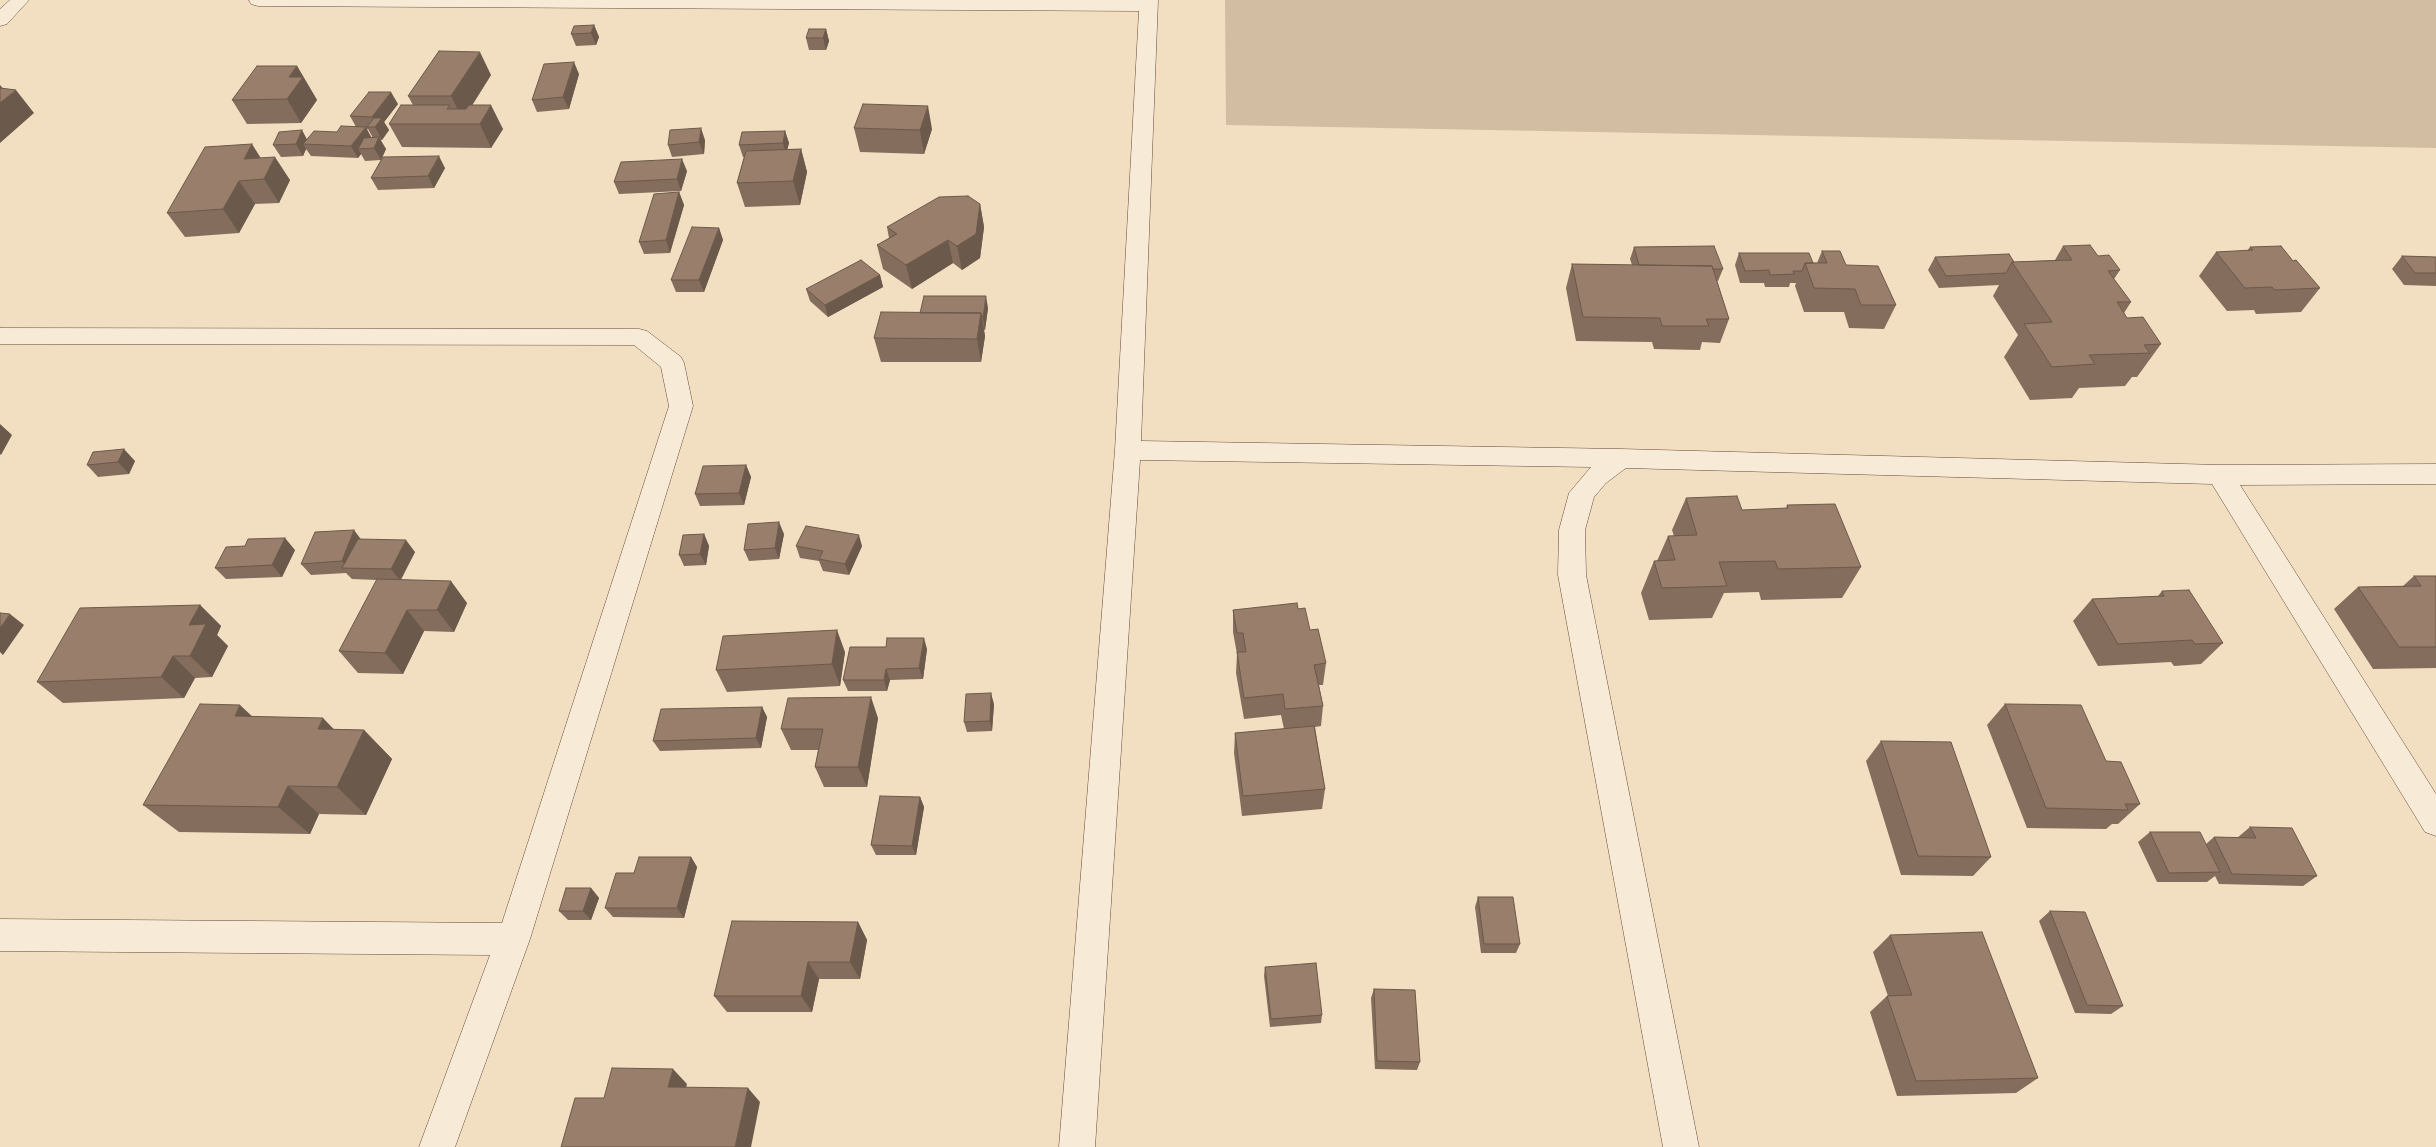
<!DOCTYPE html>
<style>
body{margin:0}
canvas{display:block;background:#f2dec1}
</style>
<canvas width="2436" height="1147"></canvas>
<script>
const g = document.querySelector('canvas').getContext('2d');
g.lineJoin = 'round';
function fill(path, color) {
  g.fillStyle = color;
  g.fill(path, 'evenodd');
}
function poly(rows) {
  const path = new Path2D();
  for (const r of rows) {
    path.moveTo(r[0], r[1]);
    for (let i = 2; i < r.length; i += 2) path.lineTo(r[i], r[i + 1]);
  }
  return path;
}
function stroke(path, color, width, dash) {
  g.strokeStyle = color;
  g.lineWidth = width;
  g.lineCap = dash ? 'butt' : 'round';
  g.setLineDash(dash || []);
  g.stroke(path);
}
fill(poly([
 [1225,0,2436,0,2436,148,1226,125]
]), '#d3bda2');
const street = poly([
 [10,0,29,0,7,24,0,26,0,9,10,0],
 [249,0,1158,0,1141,441,1621,449,2220,465,2436,464,2436,484,2240,485,2436,794,2436,836,2425,832,2212,484,1626,468,1606,483,1594,497,1585,530,1586,575,1699,1147,1663,1147,1558,575,1559,530,1569,493,1591,467,1140,460,1095,1147,1059,1147,1115,450,1139,11,258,6,251,4,249,0],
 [0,328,639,329,647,331,681,357,684,363,693,406,530,939,455,1147,419,1147,490,955,0,951,0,919,502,923,669,406,661,367,634,345,0,344,0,328]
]);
stroke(street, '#674a3a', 1);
fill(street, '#f7ead7');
fill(poly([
 [594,25,599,37,596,45,576,46,571,34],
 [826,29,829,41,826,50,809,50,806,38],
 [297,66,317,100,301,123,247,124,232,100],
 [579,74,569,109,537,112,532,100],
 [491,75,472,105,503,129,491,148,402,147,389,124,413,105,408,96],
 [398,104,384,122,389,130,382,140,380,140,386,149,381,160,445,168,434,188,378,190,371,178,381,160,365,161,361,154,358,158,311,156,306,149,303,156,281,157,273,145,307,139,356,127,350,116],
 [366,129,368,129,373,138,372,138],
 [854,128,932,129,924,154,860,152],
 [785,131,789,143,787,149,801,149,807,172,800,205,745,207,737,183,744,157,743,157,739,145],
 [705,140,704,154,672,157,668,145],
 [261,158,290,180,279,203,255,204,239,233,185,237,167,213],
 [687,171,681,191,619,194,614,182],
 [679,192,684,205,670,253,644,254,639,242],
 [980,204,984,227,980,258,962,270,953,263,912,289,883,269,877,245,889,238,887,227],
 [719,228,723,240,704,292,676,292,671,280],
 [2063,246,2098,256,2120,270,2114,279,2131,302,2124,313,2127,318,2161,344,2137,377,2132,377,2125,386,2079,388,2072,398,2030,400,2004,357,2018,335,1993,296,1999,285,1939,288,1928,270,1935,257,2014,262,2055,260],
 [1634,247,1723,269,1718,281,1717,281,1729,319,1720,343,1702,342,1700,350,1654,349,1652,342,1576,341,1566,288,1572,264,1632,265,1630,259],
 [2250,247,2293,261,2320,288,2301,312,2256,314,2254,310,2227,311,2199,276,2216,252,2247,251],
 [1822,251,1846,265,1896,305,1884,329,1849,328,1844,312,1804,312,1795,286,1796,283,1790,283,1789,287,1765,287,1764,283,1740,283,1735,265,1739,253,1817,263],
 [2402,256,2436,257,2436,286,2404,285,2392,269],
 [880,275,883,287,828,317,810,301,806,289],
 [988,308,985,330,984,330,985,336,981,362,881,362,874,338,920,313],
 [93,452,135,461,129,474,98,477,87,465],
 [746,465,751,477,744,505,700,506,695,494],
 [1686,498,1742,510,1786,509,1787,505,1861,567,1842,598,1761,600,1759,592,1724,593,1712,618,1649,620,1641,593,1654,561,1657,561,1668,536,1674,536,1672,530],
 [704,534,709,546,706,565,684,566,679,555],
 [784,534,779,559,749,561,744,550],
 [360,539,415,552,401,580,467,603,454,632,424,631,403,674,358,673,339,651,377,580,352,579,346,573,311,575,301,564],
 [245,546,295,550,282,577,226,579,215,568],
 [796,546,862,546,849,575,823,571,819,561,800,558],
 [2414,576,2436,576,2436,668,2373,669,2334,609,2358,587,2403,586],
 [2162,591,2223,643,2201,664,2174,666,2171,662,2098,666,2073,621,2092,599,2158,596],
 [200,605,221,626,217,635,228,646,212,677,195,678,184,698,63,703,37,682],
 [1298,609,1310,630,1326,663,1323,685,1319,685,1323,706,1321,726,1315,727,1325,789,1322,809,1242,816,1234,753,1235,733,1284,729,1281,715,1244,719,1236,673,1237,654,1233,632,1233,610],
 [927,649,923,679,890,680,887,691,848,691,843,680],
 [845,652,840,686,727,692,716,670],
 [994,704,992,731,967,732,964,722],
 [2005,704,2106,761,2140,804,2118,824,2112,824,2106,829,2027,828,1987,725],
 [762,707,767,717,761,748,660,751,653,741],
 [252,716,334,729,364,730,392,759,366,815,319,814,310,834,179,832,143,805],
 [878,718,867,787,824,787,815,767,818,750,791,750,781,729],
 [1881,741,1991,857,1973,876,1901,875,1866,761],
 [920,797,924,807,916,855,876,855,871,845],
 [2250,827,2317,876,2303,886,2219,884,2215,876,2207,882,2157,882,2138,842,2150,832,2206,844,2214,837,2237,838],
 [691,857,697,867,684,918,613,917,605,908,634,873],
 [591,888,599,898,591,920,568,920,559,911],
 [1478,897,1520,944,1516,953,1481,953,1475,907],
 [2050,911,2123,1006,2111,1014,2075,1013,2039,921],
 [858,922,867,940,860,979,819,979,812,1012,727,1012,714,996],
 [1890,935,2038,1078,2016,1093,1897,1096,1870,1012,1887,996,1888,996,1873,952],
 [1265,967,1322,1015,1321,1023,1270,1027,1264,976],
 [1374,989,1420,1062,1417,1070,1375,1069,1371,998]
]), '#846d5c');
fill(poly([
 [594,25,599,37,596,45,591,33],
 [826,29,829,41,826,50,823,38],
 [480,52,491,75,463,120,451,96],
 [574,62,579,74,569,109,563,97],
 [297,66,317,100,301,123,287,99,289,77],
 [0,85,9,96,16,90,34,113,0,143],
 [391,92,398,104,384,122,389,130,382,140,375,127,377,125,372,117],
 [491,105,503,129,491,148,480,124],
 [928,106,932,129,924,154,920,130],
 [366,127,372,139,358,149,361,154,358,158,351,146],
 [701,128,705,140,704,154,699,142],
 [302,130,309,143,303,144,306,149,303,156,296,144],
 [785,131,789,143,786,155,783,143],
 [379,137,386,149,381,160,374,148],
 [252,144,267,168,244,159],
 [801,149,807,172,800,205,793,181],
 [439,156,445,168,434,188,428,176],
 [275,157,290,180,279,203,264,179],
 [682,159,687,171,681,191,677,179],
 [239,181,255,204,239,233,223,209],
 [679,192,684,205,670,253,666,240],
 [980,204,984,227,980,258,962,270,957,246],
 [719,228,723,240,704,292,699,280],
 [948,240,953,263,912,289,906,265],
 [880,275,883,287,828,317,825,305],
 [986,296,988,308,985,330,983,318],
 [981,313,985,336,981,362,977,339],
 [0,424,12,435,1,455,0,454],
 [124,449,135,461,129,474,118,462],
 [746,465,751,477,744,505,739,493],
 [779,522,784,534,779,559,775,548],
 [354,530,363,542,348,568,342,561],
 [704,534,709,546,706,565,700,554],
 [859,535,862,546,849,575,845,564],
 [285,538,295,550,282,577,272,565],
 [406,540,415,552,400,580,391,569],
 [451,581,467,603,454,632,437,610],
 [200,605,221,626,217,635,228,646,212,677,190,656,189,625],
 [407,610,424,631,403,674,385,653],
 [10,614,24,625,3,655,0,652,0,628],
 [837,630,845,652,840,686,832,664],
 [924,638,927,649,923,679,919,668],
 [173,656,195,678,184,698,161,677],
 [886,669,890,680,887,691,884,680],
 [991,693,994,704,992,731,990,721],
 [871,697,878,718,867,787,858,767],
 [240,705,271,734,235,716],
 [762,707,767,717,761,748,756,738],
 [323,718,351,747,318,729],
 [364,730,392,759,366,815,337,787],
 [288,786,319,814,310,834,278,807],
 [920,797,924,807,916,855,912,846],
 [691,857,697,867,684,918,677,908],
 [591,888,599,898,591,920,583,911],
 [858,922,867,940,860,979,850,962],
 [808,962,819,979,812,1012,801,996],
 [673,1069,687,1084,683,1102,668,1087],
 [748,1088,760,1102,751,1147,735,1147]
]), '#6b594b');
const building = poly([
 [594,25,591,33,571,34,574,26,594,25],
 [809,29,826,29,823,38,806,38,809,29],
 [439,51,480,52,451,96,408,96,439,51],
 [574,62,563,97,532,100,544,64,574,62],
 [257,66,297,66,289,77,303,77,287,99,232,100,257,66],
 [0,88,16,90,0,103,0,88],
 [369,92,391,92,372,117,350,116,369,92],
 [863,104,928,106,920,130,854,128,863,104],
 [401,105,450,105,447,109,466,109,469,105,491,105,480,124,389,124,401,105],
 [374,118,382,118,375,127,367,127,374,118],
 [341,126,366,127,351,146,303,144,314,131,337,132,341,126],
 [701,128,699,142,668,145,670,130,701,128],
 [302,130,296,144,273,145,279,132,302,130],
 [785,131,783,143,739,145,742,132,785,131],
 [379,137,374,148,358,149,364,138,379,137],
 [252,144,244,159,275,157,264,179,239,181,223,209,167,213,205,147,252,144],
 [801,149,793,181,737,183,746,151,801,149],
 [439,156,428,176,371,178,383,157,439,156],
 [682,159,677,179,614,182,621,162,682,159],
 [679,192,666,240,639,242,654,194,679,192],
 [968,196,980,204,976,234,957,246,948,240,906,265,877,245,897,234,887,227,939,197,968,196],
 [692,227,719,228,699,280,671,280,692,227],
 [2090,245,2098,256,2109,255,2120,270,2108,271,2131,302,2117,302,2127,318,2143,317,2161,344,2144,345,2150,353,2089,355,2095,364,2052,367,2024,324,2052,322,2012,262,2072,260,2063,246,2090,245],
 [1714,246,1723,269,1713,269,1712,266,1639,265,1634,247,1714,246],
 [2281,246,2293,261,2296,260,2320,288,2275,290,2272,287,2245,288,2216,252,2253,250,2250,247,2281,246],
 [1822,251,1840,251,1846,265,1878,266,1896,305,1861,305,1855,289,1814,288,1805,263,1827,263,1822,251],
 [1739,253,1809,253,1813,263,1805,263,1802,271,1793,271,1794,274,1770,275,1769,270,1745,271,1739,253],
 [2009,254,2014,262,2012,262,2006,273,1946,276,1935,257,2009,254],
 [2402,256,2436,257,2436,273,2415,273,2402,256],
 [861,260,880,275,825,305,806,289,861,260],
 [1572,264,1712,266,1729,319,1706,319,1709,326,1662,326,1660,318,1583,317,1572,264],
 [924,296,986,296,983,318,981,313,920,313,924,296],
 [881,312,981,313,977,339,874,338,881,312],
 [124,449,118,462,87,465,93,452,124,449],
 [746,465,739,493,695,494,703,466,746,465],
 [1737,496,1742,510,1788,508,1787,505,1835,504,1861,567,1778,569,1775,561,1719,562,1727,586,1662,588,1654,561,1675,560,1668,536,1697,535,1686,498,1737,496],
 [779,522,775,548,744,550,748,524,779,522],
 [806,526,859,535,845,564,819,559,823,551,796,546,806,526],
 [354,530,342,561,301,564,315,532,354,530],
 [704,534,700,554,679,555,683,535,704,534],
 [285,538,272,565,215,568,226,547,245,546,248,539,285,538],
 [358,539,406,540,391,569,342,568,358,539],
 [2414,576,2436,576,2436,647,2399,647,2358,587,2421,586,2414,576],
 [377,579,451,581,437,610,407,610,385,653,339,651,377,579],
 [2189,590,2223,643,2195,644,2192,640,2118,644,2092,599,2164,596,2162,591,2189,590],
 [1297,603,1298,609,1305,608,1310,630,1318,629,1326,663,1314,665,1323,706,1285,709,1283,694,1244,698,1237,652,1246,652,1243,633,1237,633,1233,610,1297,603],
 [200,605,189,625,206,624,190,656,173,656,161,677,37,682,80,608,200,605],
 [0,613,10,614,0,628,0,613],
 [837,630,832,664,716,670,723,636,837,630],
 [887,638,924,638,919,668,886,669,884,680,843,680,850,647,886,647,887,638],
 [991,693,990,721,964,722,966,694,991,693],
 [871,697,858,767,815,767,823,729,781,729,788,698,871,697],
 [200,704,240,705,235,716,323,718,318,729,364,730,337,787,288,786,278,807,143,805,200,704],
 [2005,704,2081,705,2106,761,2121,762,2140,804,2125,804,2128,810,2046,808,2005,704],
 [762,707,756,738,653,741,661,709,762,707],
 [1314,726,1325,789,1243,796,1235,733,1314,726],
 [1881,741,1951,742,1991,857,1918,856,1881,741],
 [880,796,920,797,912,846,871,845,880,796],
 [2250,827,2292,828,2317,876,2232,874,2214,837,2256,838,2250,827],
 [2150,832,2200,832,2220,872,2169,873,2150,832],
 [639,857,691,857,677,908,605,908,616,873,634,873,639,857],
 [566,888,591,888,583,911,559,911,566,888],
 [1478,897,1513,897,1520,944,1484,944,1478,897],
 [2050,911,2085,912,2123,1006,2087,1005,2050,911],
 [732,921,858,922,850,962,808,962,801,996,714,996,732,921],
 [1982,932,2038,1078,1916,1081,1887,996,1912,995,1890,935,1982,932],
 [1316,963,1322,1015,1271,1019,1265,967,1316,963],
 [1374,989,1415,990,1420,1062,1377,1061,1374,989],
 [612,1068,673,1069,668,1087,748,1088,735,1147,561,1147,575,1098,604,1098,612,1068]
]);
fill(building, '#997f6b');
stroke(building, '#6b594b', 1);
</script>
